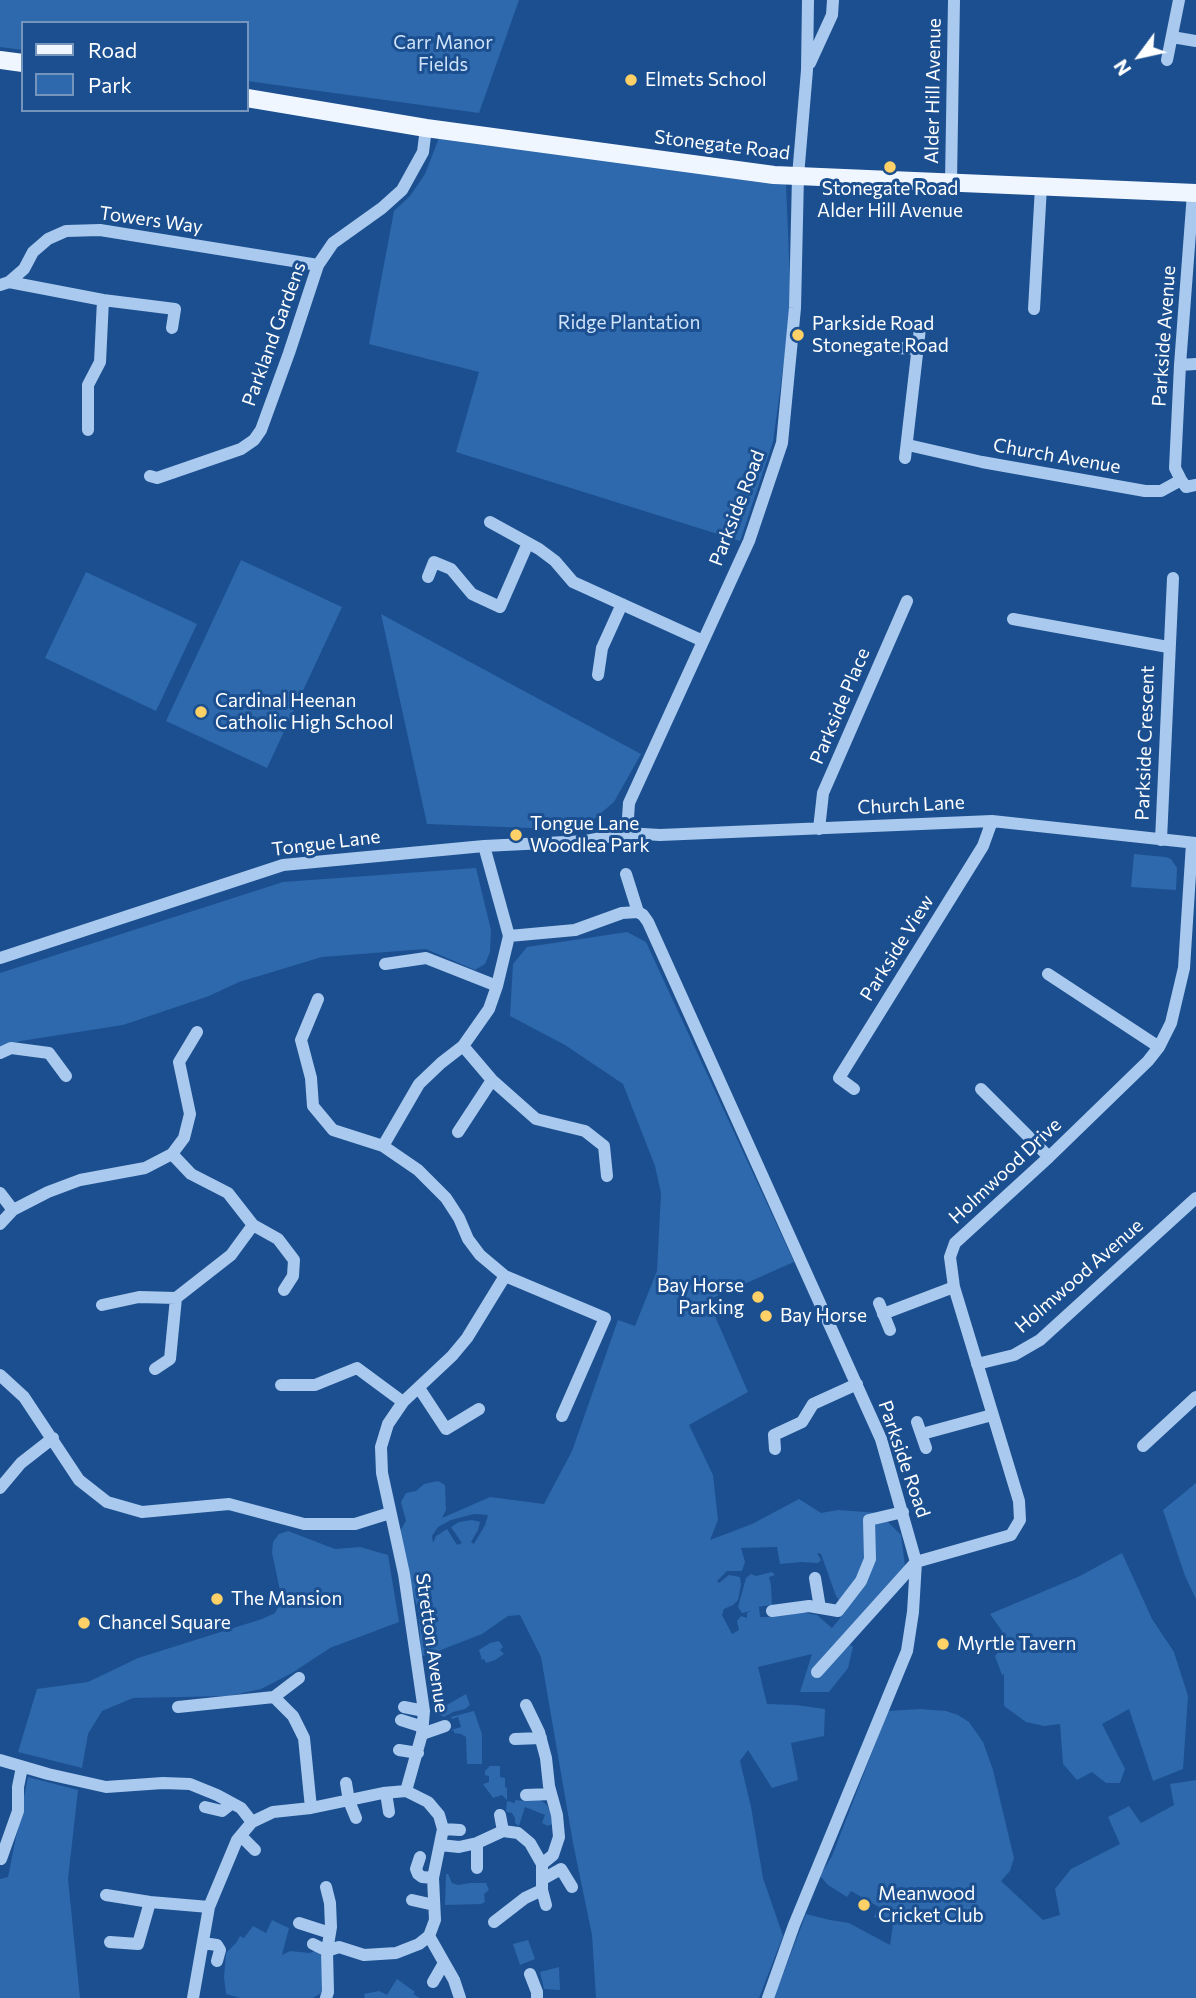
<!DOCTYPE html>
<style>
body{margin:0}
#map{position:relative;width:1196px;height:1998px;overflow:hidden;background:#1b4f8f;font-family:Commissioner,sans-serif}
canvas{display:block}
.legend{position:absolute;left:21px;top:21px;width:228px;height:91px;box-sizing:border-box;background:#1b4f8f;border:2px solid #7695bc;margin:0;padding:9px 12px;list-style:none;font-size:21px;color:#fff}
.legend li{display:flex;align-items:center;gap:14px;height:35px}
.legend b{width:35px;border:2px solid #7695bc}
.north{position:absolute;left:1105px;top:21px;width:70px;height:70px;-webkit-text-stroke:5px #1b4f8f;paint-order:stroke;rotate:237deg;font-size:19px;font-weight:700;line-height:28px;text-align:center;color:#fff}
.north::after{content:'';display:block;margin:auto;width:24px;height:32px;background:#fff;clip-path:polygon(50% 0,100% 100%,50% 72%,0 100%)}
</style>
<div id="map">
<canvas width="1196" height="1998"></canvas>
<ul class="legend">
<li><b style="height:9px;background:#f0f6ff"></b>Road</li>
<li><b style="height:19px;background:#2e69ad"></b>Park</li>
</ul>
<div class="north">N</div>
</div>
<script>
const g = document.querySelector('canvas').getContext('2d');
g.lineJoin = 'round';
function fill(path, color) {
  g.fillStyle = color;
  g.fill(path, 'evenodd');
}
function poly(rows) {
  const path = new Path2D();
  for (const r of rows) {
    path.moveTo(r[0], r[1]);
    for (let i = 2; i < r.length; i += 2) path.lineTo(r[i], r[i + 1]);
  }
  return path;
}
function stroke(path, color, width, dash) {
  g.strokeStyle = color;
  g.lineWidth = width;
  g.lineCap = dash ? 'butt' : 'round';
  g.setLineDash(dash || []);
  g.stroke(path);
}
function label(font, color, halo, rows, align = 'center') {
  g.font = font + ' Commissioner,sans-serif';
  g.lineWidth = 6;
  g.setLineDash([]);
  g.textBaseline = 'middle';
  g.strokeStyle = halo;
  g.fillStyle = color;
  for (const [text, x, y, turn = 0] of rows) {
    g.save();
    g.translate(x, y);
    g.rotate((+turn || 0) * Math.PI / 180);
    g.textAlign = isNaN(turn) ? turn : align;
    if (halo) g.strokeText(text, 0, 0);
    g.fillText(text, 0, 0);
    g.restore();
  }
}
fill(poly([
 [0,0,519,0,479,113,247,81,247,23,23,23,23,50,0,47],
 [439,138,786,183,791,309,773,442,740,541,456,452,479,372,369,344,394,211,410,196,425,174],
 [241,560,342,607,267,768,166,721],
 [86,572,197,624,156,711,45,658],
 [381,614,641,754,614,802,581,830,427,824],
 [1134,854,1166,857,1171,859,1177,868,1176,890,1131,887],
 [476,868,491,930,490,952,485,964,475,970,426,949,322,957,239,982,209,996,123,1025,21,1041,0,1047,0,973,283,882],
 [627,932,646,942,794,1262,708,1300,748,1392,689,1425,713,1475,718,1520,710,1540,752,1524,799,1499,821,1513,838,1510,879,1513,901,1535,905,1566,841,1637,853,1647,848,1668,829,1692,800,1692,812,1654,758,1667,767,1704,796,1705,825,1709,824,1736,791,1743,798,1780,772,1788,748,1750,740,1761,751,1807,763,1878,783,1936,759,1998,596,1998,592,1935,573,1843,541,1657,520,1615,508,1616,482,1634,428,1655,421,1656,419,1620,422,1616,430,1615,429,1612,419,1613,408,1576,400,1531,406,1521,401,1502,406,1493,416,1491,424,1484,438,1481,445,1485,446,1510,442,1518,490,1497,544,1504,572,1451,618,1320,635,1326,657,1271,661,1193,655,1166,623,1084,565,1045,510,1016,513,964,527,947],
 [474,1514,488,1515,485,1525,474,1544,471,1542,478,1530,480,1522,472,1520,459,1522,451,1527,462,1543,457,1545,447,1529,436,1536,433,1543,432,1536,438,1527,451,1520],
 [777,1547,780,1564,801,1562,818,1563,821,1560,817,1553,821,1554,836,1596,846,1611,832,1628,817,1615,795,1611,772,1614,772,1617,760,1617,759,1607,757,1607,772,1605,771,1585,769,1577,775,1575,772,1572,756,1576,751,1574,746,1578,738,1607,742,1613,751,1611,747,1613,747,1618,741,1616,737,1621,739,1630,732,1634,722,1615,724,1609,733,1605,738,1600,741,1585,740,1577,729,1575,719,1583,717,1581,727,1571,742,1571,745,1562,741,1548],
 [1196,1483,1196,1599,1185,1576,1163,1510],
 [288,1531,335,1549,360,1547,388,1555,399,1622,330,1648,292,1673,261,1689,229,1696,133,1698,102,1711,88,1734,82,1768,18,1752,37,1689,88,1682,138,1658,262,1619,275,1613,282,1600,272,1553,273,1542,279,1534],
 [1122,1553,1152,1619,1174,1652,1188,1696,1183,1769,1153,1781,1129,1709,1102,1724,1125,1769,1120,1783,1106,1783,1092,1772,1077,1780,1063,1764,1060,1724,1044,1726,1026,1722,1004,1706,1004,1674,1002,1675,995,1656,1001,1649,1002,1631,990,1614,1080,1576],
 [499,1641,503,1647,500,1650,504,1654,495,1660,486,1663,484,1659,482,1660,479,1650,490,1643],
 [466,1694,470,1705,465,1709,453,1712,444,1717,435,1713,433,1697,435,1697,442,1706,445,1706],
 [920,1709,946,1711,958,1715,969,1722,983,1742,993,1770,1014,1858,1010,1871,1001,1881,1043,1920,1060,1915,1055,1889,1071,1869,1120,1844,1108,1817,1129,1806,1141,1823,1174,1805,1170,1784,1196,1780,1196,1998,774,1998,806,1914,830,1920,849,1923,890,1945,893,1924,874,1917,879,1907,851,1891,847,1897,828,1885,820,1876,832,1856,888,1711],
 [474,1711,482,1734,482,1764,467,1764,466,1737,461,1734,454,1733,454,1731,451,1730,461,1727,458,1717,452,1719,451,1717],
 [490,1766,500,1766,500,1777,505,1778,505,1787,507,1788,507,1800,502,1795,493,1798,483,1784,489,1782,489,1776,485,1775,485,1771],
 [28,1777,78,1790,68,1879,80,1998,0,1998,0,1879,8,1877],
 [527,1799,540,1800,547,1805,551,1814,552,1824,548,1826,542,1823,545,1815,525,1807,519,1826,515,1823,515,1818,512,1813,506,1812,507,1801,515,1803,515,1800,525,1801],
 [446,1874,448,1874,452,1883,458,1885,470,1883,486,1883,489,1890,484,1894,485,1902,481,1904,445,1905],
 [272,1920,289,1928,282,1955,290,1951,310,1953,316,1950,323,1958,323,1992,313,1998,240,1998,226,1994,224,1977,226,1953,236,1943,240,1936,244,1938,253,1926,266,1933],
 [528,1940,535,1959,520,1965,513,1944],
 [559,1967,560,1990,544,1989,540,1972],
 [397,1979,415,1992,413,1994,420,1998,365,1998,364,1994,379,1991,387,1995]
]), '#2e69ad');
stroke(poly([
 [1172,37,1196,41],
 [1167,60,1179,0],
 [810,63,832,15,833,0],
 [951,182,954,0],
 [9,282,103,300,175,309,172,328],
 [0,285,9,282,24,269,33,252,48,239,66,231,100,230,318,265],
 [1034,309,1041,187],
 [896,348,919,349],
 [1180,365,1196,364],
 [88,430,88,385,100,362,103,300],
 [908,445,982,462,1145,491,1161,491,1181,480,1186,487,1196,485],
 [905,458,920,328],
 [150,476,157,478,241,449,254,440,261,430,289,353,318,265,333,243,382,208,402,190,423,152,426,128],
 [1181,480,1175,468,1180,365,1193,193],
 [490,522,539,549,555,561,573,582,703,641],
 [428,577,434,562,451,569,472,594,500,607,528,543],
 [1013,619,1168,647],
 [598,675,602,648,622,604],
 [819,829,823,793,907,601],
 [627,833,629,803,749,541,782,443,795,308,798,176,807,70,808,0],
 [1161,840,1173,578],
 [484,846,509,936,497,986,489,1009,463,1046,441,1063,419,1084,383,1146,418,1170,446,1198,459,1218,468,1239,480,1255,505,1276,605,1318,562,1416],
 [626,874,638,912],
 [509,936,575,930,622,913,638,912,643,915,648,922,881,1439,916,1562,913,1612,907,1651,794,1925,768,1998],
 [0,958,283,865,484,846,586,841,627,833,660,835,992,821,1196,843],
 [385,964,426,958,497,986],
 [1048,974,1159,1047],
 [318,999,301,1040,311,1078,313,1106,333,1130,383,1146],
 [463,1046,492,1080,536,1119,585,1131,604,1146,607,1176],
 [0,1053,11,1048,49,1053,66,1076],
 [854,1089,839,1078,983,846,992,821],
 [981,1089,1049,1157],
 [458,1132,492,1080],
 [172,1154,191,1174,228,1193,253,1225,278,1239,294,1260,293,1276,284,1290],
 [0,1193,13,1210],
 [0,1224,13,1210,48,1192,80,1180,145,1168,172,1154,184,1138,190,1114,179,1062,197,1032],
 [879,1303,890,1330],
 [102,1305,139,1297,176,1298],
 [883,1314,954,1287],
 [977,1364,1014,1355,1040,1340,1196,1198],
 [155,1369,170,1359,176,1298,231,1255,253,1225],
 [0,1375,24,1397,79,1480,107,1502,142,1512,229,1504,304,1524,355,1524,390,1513],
 [281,1385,315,1385,357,1368,403,1402],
 [419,1388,446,1429,479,1409],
 [917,1422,926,1448],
 [922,1434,992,1415],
 [1143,1446,1196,1397],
 [775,1449,774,1435,802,1422,813,1404,857,1384],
 [0,1488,21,1463,53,1438],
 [815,1578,820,1608],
 [772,1611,809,1606,838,1611,861,1581,870,1559,869,1520,903,1512],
 [817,1672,916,1562,1011,1535,1020,1520,1019,1501,954,1287,950,1257,955,1243,1049,1157,1148,1061,1159,1047,1171,1023,1184,968,1192,843],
 [274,1697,299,1678],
 [526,1705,539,1732,546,1758,549,1786,557,1815,559,1837,553,1855,542,1864],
 [178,1707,274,1697,293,1716,304,1738,311,1808],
 [404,1707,424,1711],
 [401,1720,423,1727],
 [422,1734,445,1726],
 [515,1739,541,1738],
 [399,1750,418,1753],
 [0,1760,48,1774,106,1787,163,1783,190,1784,217,1795,241,1808,252,1822],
 [346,1783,349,1801,356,1818],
 [386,1793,389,1812],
 [526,1795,551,1794],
 [205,1807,222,1811,232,1803],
 [500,1815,503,1831],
 [443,1829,460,1830],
 [241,1836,255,1850],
 [440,1845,459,1847,477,1843,503,1831,518,1833,530,1843,542,1864,542,1890,546,1905],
 [420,1857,416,1869,418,1874,422,1877,433,1878],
 [1,1859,18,1811,18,1787,22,1767],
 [477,1868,477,1843],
 [543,1879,561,1869,572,1887],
 [106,1895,150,1902],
 [412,1900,434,1905],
 [494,1922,525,1898,542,1890],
 [299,1923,330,1933],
 [429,1936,454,1980,460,1998],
 [110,1942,138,1944,150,1902,209,1907],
 [203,1943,217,1945,220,1950,217,1961],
 [313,1944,327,1951,331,1927,330,1903,326,1887],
 [530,1974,537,1992,537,1998],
 [433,1982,444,1963],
 [193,1998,209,1907,237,1840,252,1822,273,1812,311,1808,383,1793,406,1791],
 [326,1998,328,1992,327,1951,339,1947,364,1955,396,1953,419,1944,429,1936,435,1920,433,1878,443,1829,439,1815,428,1802,406,1791,422,1734,424,1711,404,1574,382,1473,381,1447,388,1424,403,1402,452,1356,467,1338,505,1276]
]), '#a9c9ee', 12);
stroke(poly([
 [0,60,23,63],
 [247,98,426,128,774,175,1196,193]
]), '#f0f6ff', 18);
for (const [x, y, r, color] of [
 [631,80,7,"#ffd166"],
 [890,167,7,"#ffd166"],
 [798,335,7,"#ffd166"],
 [201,712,7,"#ffd166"],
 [516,835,7,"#ffd166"],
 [758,1297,7,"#ffd166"],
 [766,1316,7,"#ffd166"],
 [217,1599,7,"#ffd166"],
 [84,1623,7,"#ffd166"],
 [943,1644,7,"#ffd166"],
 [864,1905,7,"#ffd166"]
]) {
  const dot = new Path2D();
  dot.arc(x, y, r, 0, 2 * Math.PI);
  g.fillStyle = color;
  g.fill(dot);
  stroke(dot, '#1b4f8f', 2.5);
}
label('19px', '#cfe3fa', '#1b4f8f', [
 ["Carr Manor",443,43],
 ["Fields",443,65],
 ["Ridge Plantation",629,323]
]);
label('19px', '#fff', '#1b4f8f', [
 ["Elmets School",645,80],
 ["Stonegate Road",890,189,"center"],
 ["Alder Hill Avenue",890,211,"center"],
 ["Parkside Road",812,324],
 ["Stonegate Road",812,346],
 ["Cardinal Heenan",215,701],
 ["Catholic High School",215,723],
 ["Tongue Lane",530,824],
 ["Woodlea Park",530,846],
 ["Bay Horse",744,1286,"right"],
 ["Parking",744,1308,"right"],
 ["Bay Horse",780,1316],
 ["The Mansion",231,1599],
 ["Chancel Square",98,1623],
 ["Myrtle Tavern",957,1644],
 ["Meanwood",878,1894],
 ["Cricket Club",878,1916]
], 'left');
label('19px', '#fff', '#1b4f8f', [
 ["Alder Hill Avenue",933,91,-89],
 ["Stonegate Road",722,145,7],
 ["Towers Way",151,220,8],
 ["Parkland Gardens",274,334,-70],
 ["Parkside Avenue",1164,336,-86],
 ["Church Avenue",1057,456,10],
 ["Parkside Road",737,508,-69],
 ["Parkside Place",840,706,-67],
 ["Parkside Crescent",1145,743,-88],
 ["Church Lane",911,805,-3],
 ["Tongue Lane",326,843,-7],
 ["Parkside View",897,948,-58],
 ["Holmwood Drive",1005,1171,-43],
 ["Holmwood Avenue",1079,1276,-41],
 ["Parkside Road",904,1459,71],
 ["Stretton Avenue",432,1643,82]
]);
</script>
